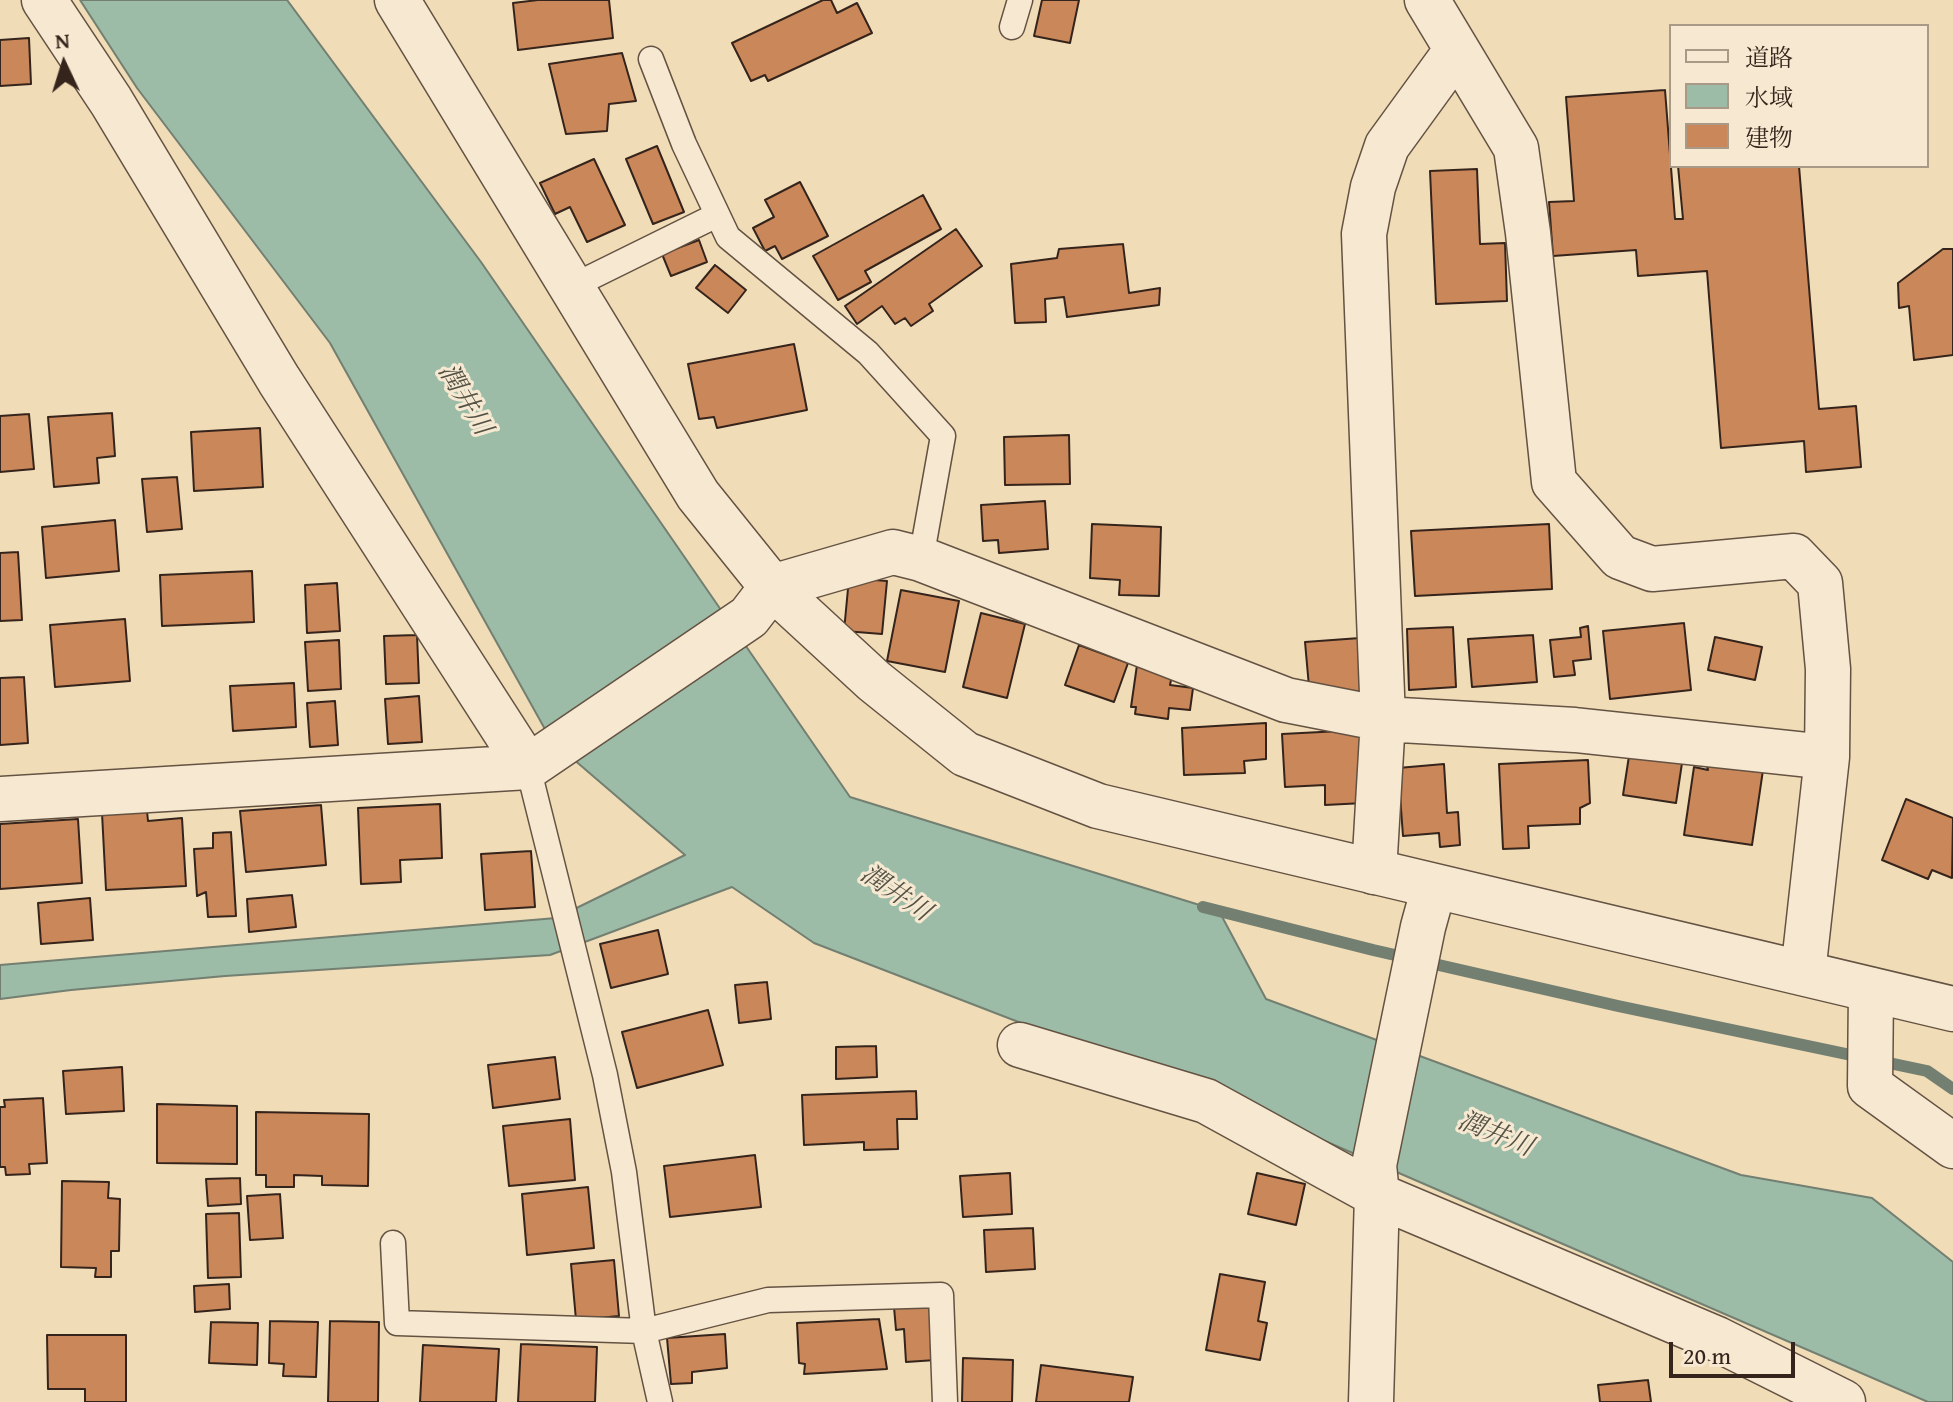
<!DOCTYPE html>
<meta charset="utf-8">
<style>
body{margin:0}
#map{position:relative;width:1953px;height:1402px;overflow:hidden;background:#f1dcb8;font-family:"Gentium Book Plus","Noto Serif JP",serif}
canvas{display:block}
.legend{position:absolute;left:1669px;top:24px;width:260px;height:144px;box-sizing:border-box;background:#f6e8d1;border:2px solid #a99a88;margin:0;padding:10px 14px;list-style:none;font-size:24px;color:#35241b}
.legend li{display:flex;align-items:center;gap:16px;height:40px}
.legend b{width:40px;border:2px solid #a99a88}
.north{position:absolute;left:24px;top:24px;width:80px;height:80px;-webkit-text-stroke:6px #f6e8d1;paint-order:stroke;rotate:356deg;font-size:22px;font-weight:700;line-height:32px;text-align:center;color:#35241b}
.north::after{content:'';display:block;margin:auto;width:28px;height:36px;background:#35241b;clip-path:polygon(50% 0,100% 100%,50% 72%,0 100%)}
.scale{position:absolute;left:1669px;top:1342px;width:126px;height:36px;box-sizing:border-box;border:4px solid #35241b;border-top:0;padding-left:10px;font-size:24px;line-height:28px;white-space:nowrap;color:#35241b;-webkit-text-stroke:6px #f6e8d1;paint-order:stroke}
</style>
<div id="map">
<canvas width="1953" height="1402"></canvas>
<ul class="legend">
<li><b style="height:10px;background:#f6e8d1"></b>道路</li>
<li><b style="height:22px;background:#9cbca8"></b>水域</li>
<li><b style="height:22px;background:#ca875a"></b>建物</li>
</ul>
<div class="north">N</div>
<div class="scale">20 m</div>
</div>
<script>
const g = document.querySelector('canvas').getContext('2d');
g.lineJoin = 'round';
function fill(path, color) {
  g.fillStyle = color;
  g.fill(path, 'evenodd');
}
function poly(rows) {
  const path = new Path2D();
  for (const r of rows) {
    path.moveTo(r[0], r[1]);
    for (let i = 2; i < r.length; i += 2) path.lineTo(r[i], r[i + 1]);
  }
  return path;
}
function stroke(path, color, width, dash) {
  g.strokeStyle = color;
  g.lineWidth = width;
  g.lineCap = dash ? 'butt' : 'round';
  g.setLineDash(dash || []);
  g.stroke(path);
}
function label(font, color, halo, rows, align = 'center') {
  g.font = font + ' "Gentium Book Plus","Noto Serif JP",serif';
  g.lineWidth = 6;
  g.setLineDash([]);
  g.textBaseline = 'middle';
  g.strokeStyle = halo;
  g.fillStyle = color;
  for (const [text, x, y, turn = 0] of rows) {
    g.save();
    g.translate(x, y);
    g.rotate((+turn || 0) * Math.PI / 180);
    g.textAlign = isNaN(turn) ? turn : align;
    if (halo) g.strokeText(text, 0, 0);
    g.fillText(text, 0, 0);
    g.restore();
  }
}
const water = poly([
 [80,0,287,0,481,262,850,797,1219,911,1266,999,1741,1175,1872,1198,1953,1262,1953,1402,1928,1402,1311,1135,814,943,732,887,550,955,225,976,71,990,0,999,0,965,556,918,685,855,551,740,330,343,137,88,80,0]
]);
fill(water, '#9cbca8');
stroke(water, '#737f70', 2);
stroke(poly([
 [1203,907,1373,950,1618,1006,1927,1071,1953,1089]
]), '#737f70', 12);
const building = poly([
 [538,0,609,0,613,38,518,50,513,3,538,0],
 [823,0,831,0,837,13,857,3,872,33,768,81,765,75,751,81,732,43,823,0],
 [1042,0,1079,0,1070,43,1034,36,1042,0],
 [29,38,31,84,0,86,0,40,29,38],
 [622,53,636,101,609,104,607,131,566,134,549,64,622,53],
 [1665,90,1675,219,1683,219,1678,166,1799,166,1819,409,1856,406,1861,467,1806,472,1804,441,1721,448,1707,271,1638,276,1636,250,1553,256,1549,202,1574,201,1566,97,1665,90],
 [657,146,684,212,653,224,626,159,657,146],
 [594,159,625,225,587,242,570,207,555,214,540,183,594,159],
 [1477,169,1480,244,1505,243,1507,301,1436,304,1430,171,1477,169],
 [800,182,828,236,782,259,775,246,765,251,753,228,774,217,765,200,800,182],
 [923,195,941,229,865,271,871,282,838,300,813,256,923,195],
 [956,229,982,266,929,304,933,311,911,326,905,318,895,324,882,306,857,324,845,306,956,229],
 [699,240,707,262,671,276,662,254,699,240],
 [1123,244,1129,293,1160,288,1159,305,1067,317,1064,297,1045,299,1046,322,1015,323,1011,264,1057,258,1059,249,1123,244],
 [1943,249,1953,249,1953,355,1914,360,1909,306,1899,308,1898,283,1943,249],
 [715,265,746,290,728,313,696,288,715,265],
 [794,344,807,410,717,428,714,417,699,419,688,364,794,344],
 [112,413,115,456,97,458,99,483,54,487,48,417,112,413],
 [29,414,34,469,0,472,0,416,29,414],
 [260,428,263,487,194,491,191,432,260,428],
 [1069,435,1070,484,1005,485,1004,437,1069,435],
 [177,477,182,529,147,532,142,479,177,477],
 [1045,501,1048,549,999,553,998,540,983,541,981,505,1045,501],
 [115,520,119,571,46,578,42,527,115,520],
 [1092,524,1161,527,1159,596,1119,595,1120,580,1090,578,1092,524],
 [1549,524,1552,589,1415,596,1411,531,1549,524],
 [18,552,22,620,0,621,0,553,18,552],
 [252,571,254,622,162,626,160,575,252,571],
 [849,578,887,581,882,634,844,631,849,578],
 [337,583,340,631,307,633,305,585,337,583],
 [901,590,959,601,945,672,887,661,901,590],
 [981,613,1025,624,1007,698,963,687,981,613],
 [125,619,130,681,55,687,50,625,125,619],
 [1684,623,1691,690,1610,699,1603,631,1684,623],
 [1588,626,1591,659,1573,661,1575,675,1554,677,1550,640,1581,637,1580,628,1588,626],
 [1453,627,1456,687,1409,690,1407,629,1453,627],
 [417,635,419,683,386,684,384,636,417,635],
 [1533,635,1537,682,1472,687,1468,639,1533,635],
 [1715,637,1762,647,1755,680,1708,670,1715,637],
 [1360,638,1365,693,1310,698,1305,642,1360,638],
 [339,640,341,689,308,691,305,642,339,640],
 [1079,645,1128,663,1114,702,1065,685,1079,645],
 [1137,665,1173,670,1170,685,1193,688,1190,710,1169,708,1168,719,1135,714,1136,707,1131,707,1137,665],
 [24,677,28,743,0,745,0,678,24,677],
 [294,683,296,727,233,731,230,686,294,683],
 [419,696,422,742,388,744,385,699,419,696],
 [335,701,338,745,310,747,307,703,335,701],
 [1266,723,1266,759,1244,761,1245,773,1184,775,1182,728,1266,723],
 [1360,730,1364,803,1325,805,1325,785,1285,787,1282,734,1360,730],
 [1629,756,1682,763,1676,803,1623,795,1629,756],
 [1588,760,1590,803,1580,808,1580,824,1528,826,1529,848,1503,849,1499,764,1588,760],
 [1706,761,1763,770,1752,845,1684,835,1694,767,1708,770,1706,761],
 [1444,764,1447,813,1458,812,1460,845,1440,847,1439,833,1403,836,1398,768,1444,764],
 [1906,799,1953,818,1952,878,1932,870,1928,879,1882,860,1906,799],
 [440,804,442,858,400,860,401,882,361,884,358,808,440,804],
 [321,805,326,865,246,872,240,811,321,805],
 [147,811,148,821,182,818,186,886,106,890,102,813,147,811],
 [78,819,82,883,0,889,0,824,78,819],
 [231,832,236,916,208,917,206,892,197,896,194,849,213,848,213,833,231,832],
 [531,851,535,907,485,910,481,854,531,851],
 [292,895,296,927,249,932,247,899,292,895],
 [90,898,93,940,41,944,38,903,90,898],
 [658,930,668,974,611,988,600,944,658,930],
 [767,982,771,1019,739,1023,735,985,767,982],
 [708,1010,723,1065,637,1088,622,1032,708,1010],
 [876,1046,877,1077,836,1079,836,1047,876,1046],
 [555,1057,560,1099,493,1108,488,1065,555,1057],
 [122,1067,124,1111,66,1114,63,1071,122,1067],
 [916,1091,917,1119,897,1119,898,1149,864,1150,864,1142,804,1145,802,1095,916,1091],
 [43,1098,47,1163,29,1164,30,1174,6,1175,5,1167,0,1167,0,1107,5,1107,4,1100,43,1098],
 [157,1104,237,1106,237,1164,157,1163,157,1104],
 [256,1112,369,1114,368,1186,322,1185,322,1176,294,1175,294,1187,266,1187,266,1175,256,1175,256,1112],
 [570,1119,575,1180,509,1186,503,1126,570,1119],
 [755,1155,761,1207,670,1217,664,1166,755,1155],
 [1010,1173,1012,1214,963,1217,960,1176,1010,1173],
 [1257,1173,1305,1184,1296,1225,1248,1214,1257,1173],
 [240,1178,241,1204,208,1206,206,1179,240,1178],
 [62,1181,109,1182,108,1198,120,1199,119,1251,111,1251,111,1277,95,1277,96,1268,61,1267,62,1181],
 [588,1187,594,1248,527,1255,522,1194,588,1187],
 [280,1194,283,1238,250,1240,247,1196,280,1194],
 [239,1213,241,1277,208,1278,206,1214,239,1213],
 [1033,1228,1035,1269,986,1272,984,1230,1033,1228],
 [614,1260,619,1316,576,1320,571,1264,614,1260],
 [1220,1274,1265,1282,1258,1321,1267,1323,1260,1360,1206,1350,1220,1274],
 [229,1284,230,1309,195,1312,194,1286,229,1284],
 [933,1305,936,1360,906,1362,904,1329,896,1330,894,1307,933,1305],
 [879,1319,887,1369,804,1374,805,1364,799,1363,797,1323,879,1319],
 [270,1321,318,1322,316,1377,283,1376,284,1364,269,1363,270,1321],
 [330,1321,379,1322,378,1402,328,1402,330,1321],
 [211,1322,258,1323,257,1365,209,1363,211,1322],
 [725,1334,727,1368,692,1372,692,1383,671,1384,667,1338,725,1334],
 [47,1335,126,1335,126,1402,85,1402,85,1389,48,1389,47,1335],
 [521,1344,597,1347,595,1402,518,1402,521,1344],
 [423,1345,499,1349,496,1402,420,1402,423,1345],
 [963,1358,1013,1360,1012,1402,962,1402,963,1358],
 [1041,1365,1133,1377,1129,1402,1036,1402,1041,1365],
 [1648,1380,1651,1402,1600,1402,1598,1385,1648,1380]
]);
fill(building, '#ca875a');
stroke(building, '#35241b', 2);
const service = poly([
 [1012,27,1020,0],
 [651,59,684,144,728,237,868,353,943,436,921,559],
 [571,287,717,215],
 [528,767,605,1075,624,1172,644,1331,660,1402],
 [393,1243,397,1323,644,1331,768,1300,941,1295,945,1402]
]);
const minor = poly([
 [44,0,111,101,279,380,528,767],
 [1427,0,1516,148,1528,233,1554,482,1620,557,1652,569,1794,556,1820,583,1828,669,1827,757,1803,973],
 [0,799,528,767,749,617,772,587,893,552,921,559,1286,700,1383,719,1575,730,1827,757],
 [1374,872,1383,719,1364,234,1373,187,1387,146,1456,51],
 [1871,990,1870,1086,1953,1146],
 [1020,1045,1206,1101,1377,1195,1717,1339,1843,1402],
 [1371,1402,1377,1195,1374,1165,1423,927,1434,887]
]);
const tertiary = poly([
 [397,0,698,495,772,587,874,681,965,754,1098,806,1953,1009]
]);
stroke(service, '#645242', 27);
stroke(minor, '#645242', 47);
stroke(tertiary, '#645242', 47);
stroke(service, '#f6e8d1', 24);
stroke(minor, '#f6e8d1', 44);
stroke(tertiary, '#f6e8d1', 44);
label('italic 26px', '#545245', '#f6e8d1', [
 ["潤井川",464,400,59],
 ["潤井川",895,894,34],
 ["潤井川",1495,1135,22]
]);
</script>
